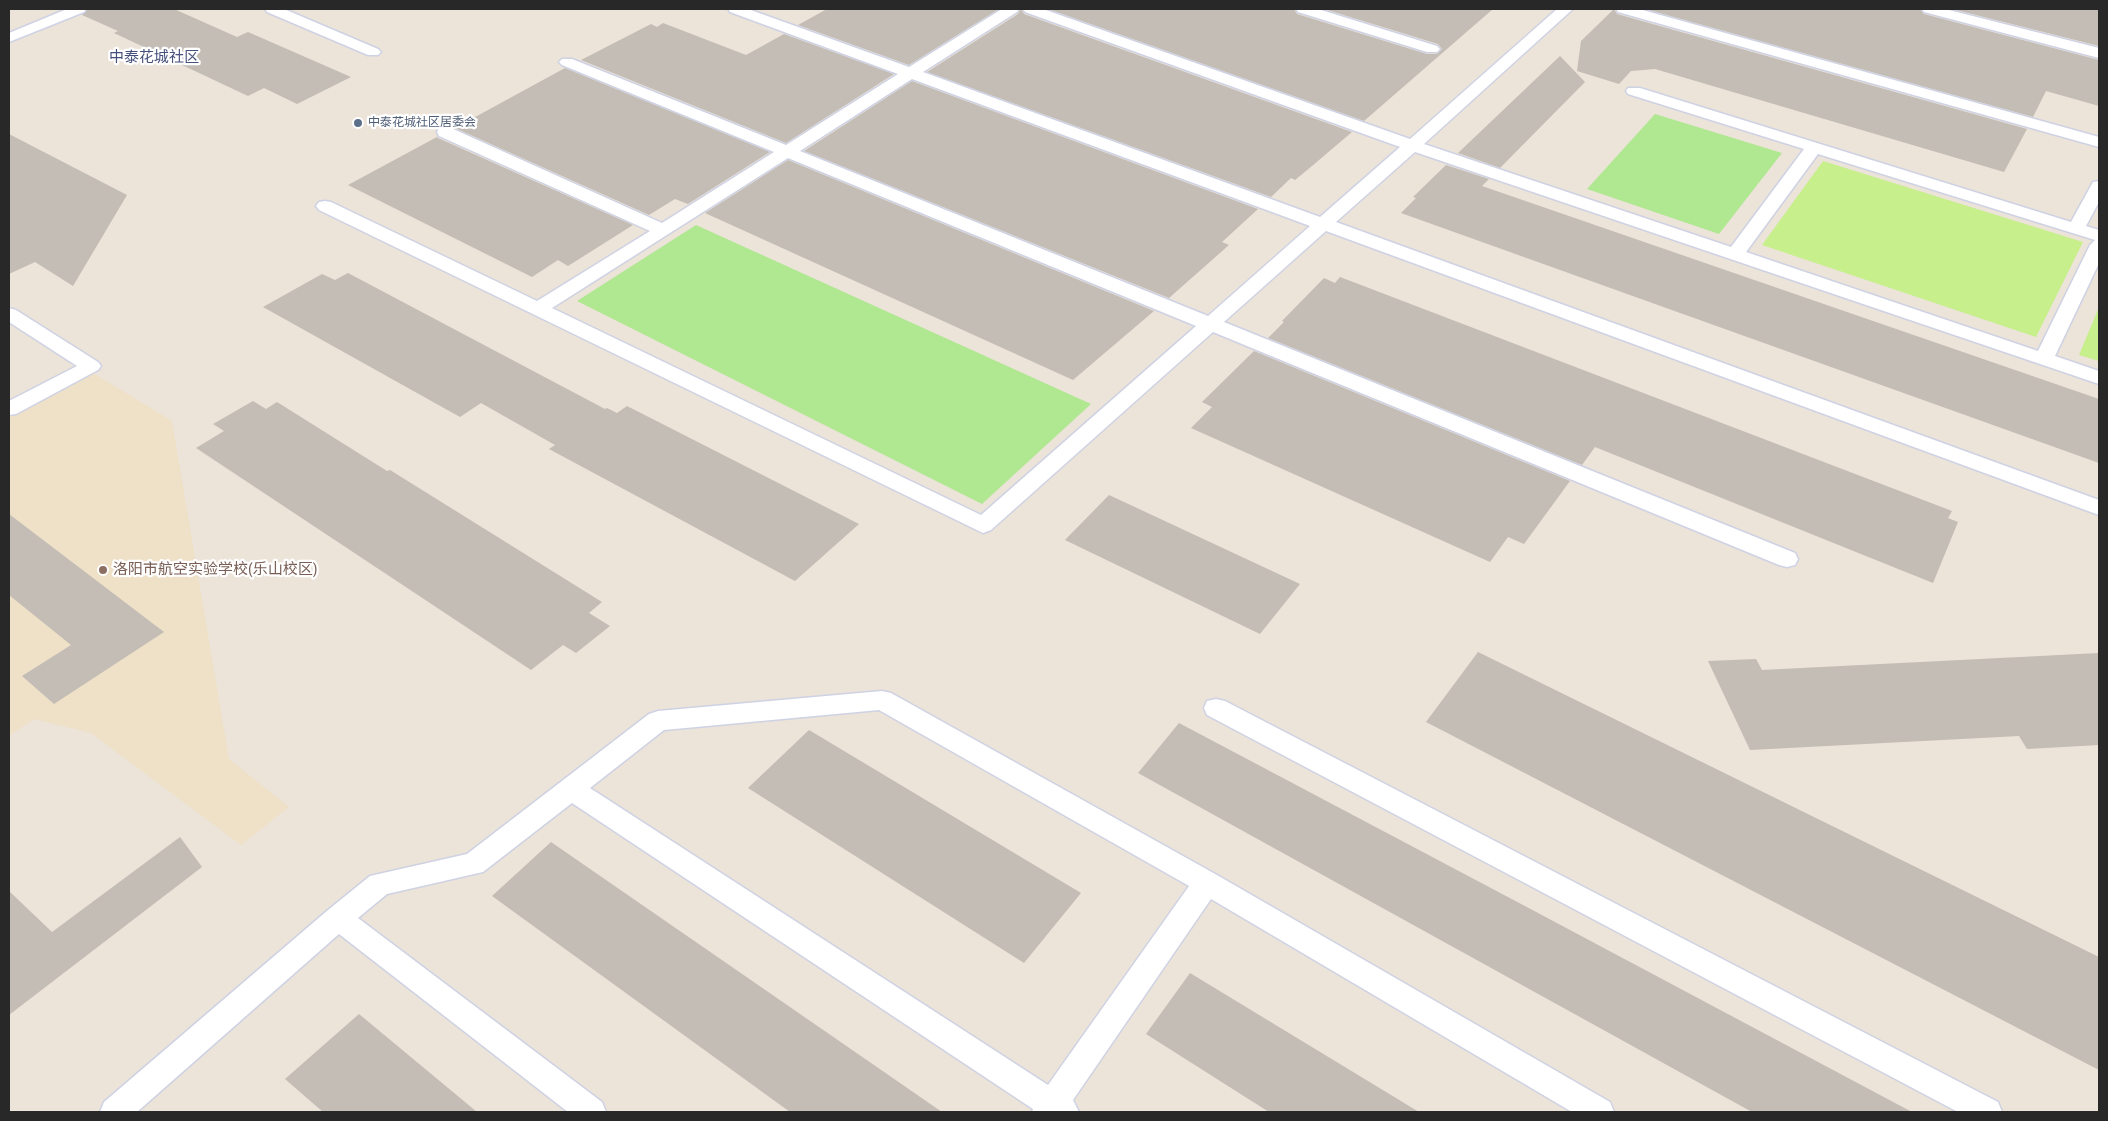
<!DOCTYPE html>
<meta charset="utf-8">
<style>
body{margin:0}
#map{position:relative;width:2108px;height:1121px;overflow:hidden;background:#ece3d9;font-family:"Roboto Condensed",sans-serif}
canvas{display:block}
.frame{position:absolute;inset:0;border:10px solid #282828;pointer-events:none}
</style>
<div id="map">
<canvas width="2108" height="1121"></canvas>
<div class="frame"></div>
</div>
<script>
const g = document.querySelector('canvas').getContext('2d');
g.lineJoin = 'round';
function fill(path, color) {
  g.fillStyle = color;
  g.fill(path, 'evenodd');
}
function poly(rows) {
  const path = new Path2D();
  for (const r of rows) {
    path.moveTo(r[0], r[1]);
    for (let i = 2; i < r.length; i += 2) path.lineTo(r[i], r[i + 1]);
  }
  return path;
}
function stroke(path, color, width, dash) {
  g.strokeStyle = color;
  g.lineWidth = width;
  g.lineCap = dash ? 'butt' : 'round';
  g.setLineDash(dash || []);
  g.stroke(path);
}
function label(font, color, halo, rows, align = 'center') {
  g.font = font + ' "Roboto Condensed","Noto Sans SC",sans-serif';
  g.lineWidth = 4.5;
  g.setLineDash([]);
  g.textBaseline = 'middle';
  g.strokeStyle = halo;
  g.fillStyle = color;
  for (const [text, x, y, turn = 0] of rows) {
    g.save();
    g.translate(x, y);
    g.rotate((+turn || 0) * Math.PI / 180);
    g.textAlign = isNaN(turn) ? turn : align;
    if (halo) g.strokeText(text, 0, 0);
    g.fillText(text, 0, 0);
    g.restore();
  }
}
fill(poly([
 [93,373,172,421,229,759,289,807,241,845,91,733,34,719,9,736,9,416]
]), '#efe1c7');
fill(poly([
 [1655,114,1782,153,1719,234,1587,189],
 [696,225,1091,404,982,504,577,301]
]), '#b0e791');
fill(poly([
 [1823,161,2083,242,2036,337,1762,245],
 [2099,307,2099,361,2079,355]
]), '#c7ef8c');
fill(poly([
 [88,9,174,9,237,37,248,32,351,77,297,104,264,88,248,96,114,33,118,31,82,15],
 [827,9,999,9,909,65,798,25],
 [1021,9,1024,14,1352,132,1312,166,1295,180,1291,178,1271,197,927,72,1018,14],
 [1048,9,1294,9,1297,14,1427,54,1437,54,1442,49,1438,44,1324,9,1493,9,1364,121],
 [1614,9,1617,14,2027,129,2004,172,1655,69,1631,71,1619,84,1577,71,1581,41],
 [1645,9,1920,9,1924,14,2099,60,2099,106,2046,91,2033,117],
 [1952,9,2099,9,2099,46],
 [663,23,746,55,784,34,894,74,786,143,581,60,651,24,657,27],
 [1560,56,1585,82,1500,168,1458,153],
 [565,68,770,152,688,204,675,199,649,215,455,128],
 [912,81,1258,209,1222,242,1229,245,1169,298,804,151],
 [9,134,127,195,73,286,35,262,9,274],
 [437,137,438,138,633,225,568,266,558,260,532,277,348,185],
 [788,160,1154,311,1073,380,705,213],
 [1446,165,1489,179,1482,186,2099,399,2099,463,1401,213,1416,198,1413,197],
 [348,273,605,409,607,408,617,413,627,406,859,524,795,581,549,449,555,445,481,403,460,417,263,307,322,274,335,280],
 [1340,277,1952,511,1948,518,1958,522,1933,583,1595,447,1582,465,1268,338,1284,322,1282,321,1324,278,1335,283],
 [1254,351,1570,481,1524,544,1508,537,1490,562,1191,428,1212,407,1202,402],
 [253,401,266,409,277,402,387,471,390,470,602,602,589,613,610,626,576,653,563,645,531,670,196,448,224,431,213,424],
 [1109,495,1300,584,1260,634,1065,540],
 [9,514,164,632,54,704,22,676,71,645,9,595],
 [1478,652,2099,957,2099,1070,1426,722],
 [2099,653,2099,745,2027,749,2019,736,1750,750,1708,661,1756,659,1762,670],
 [1179,723,1523,905,1912,1112,1752,1112,1138,773],
 [809,730,1081,893,1024,963,748,788],
 [180,837,202,867,9,1015,9,891,52,932],
 [551,842,942,1112,790,1112,492,896],
 [1190,973,1419,1112,1269,1112,1146,1034],
 [359,1014,477,1112,323,1112,285,1079]
]), '#c3bdb6');
const service = poly([
 [67,9,86,9,84,12,9,42,9,33,67,9],
 [265,9,284,9,378,49,381,52,378,55,368,55,267,12,265,9],
 [728,9,748,9,909,67,1002,9,1019,9,1017,12,923,72,1320,217,1400,147,1025,12,1023,9,1043,9,1410,139,1557,9,1573,9,1424,144,1731,247,1804,149,1628,94,1626,91,1628,88,1640,88,2071,222,2093,182,2099,181,2099,202,2086,226,2099,230,2099,263,2055,356,2099,371,2099,384,1415,152,1336,222,2099,500,2099,515,1326,231,1224,322,1795,553,1798,559,1795,565,1787,567,1779,565,1213,332,991,530,983,533,319,210,316,206,319,202,325,201,331,202,537,301,650,231,439,136,437,132,439,128,451,128,662,223,774,152,562,65,559,62,562,59,572,59,786,145,898,74,730,12,728,9],
 [912,79,1310,226,1208,316,800,151,912,79],
 [1818,154,2095,240,2090,245,2038,351,1746,252,1818,154],
 [788,158,1196,326,981,515,552,308,788,158],
 [1296,9,1318,9,1437,46,1440,49,1437,52,1427,52,1298,12,1296,9],
 [1616,9,1639,9,2099,137,2099,147,1618,12,1616,9],
 [1922,9,1945,9,2099,48,2099,58,1924,12,1922,9],
 [9,308,16,310,98,362,101,366,98,370,16,414,9,415,9,401,77,366,9,322,9,308],
 [882,691,891,693,1217,875,1610,1102,1614,1112,1572,1112,1211,899,1073,1100,1079,1112,1032,1112,1033,1109,572,803,483,872,387,894,358,918,602,1102,606,1112,568,1112,339,934,137,1112,100,1112,104,1102,328,910,370,876,467,854,649,714,658,711,882,691],
 [879,710,1189,886,1048,1085,590,788,664,730,879,710],
 [1216,699,1225,701,1998,1102,2002,1112,1958,1112,1207,715,1204,708,1207,701,1216,699]
]);
stroke(service, '#ced2e3', 3);
fill(service, '#fff');
for (const [x, y, r, color] of [
 [358,123,5,"#5c6f8a"],
 [103,570,5,"#8d6e63"]
]) {
  const dot = new Path2D();
  dot.arc(x, y, r, 0, 2 * Math.PI);
  g.fillStyle = color;
  g.fill(dot);
  stroke(dot, '#fff', 2);
}
label('12px', '#4e5e75', '#fff', [
 ["中泰花城社区居委会",368,123]
], 'left');
label('15px', '#46517b', '#fff', [
 ["中泰花城社区",154,58]
]);
label('15px', '#785e54', '#fff', [
 ["洛阳市航空实验学校(乐山校区)",113,570]
], 'left');
</script>
